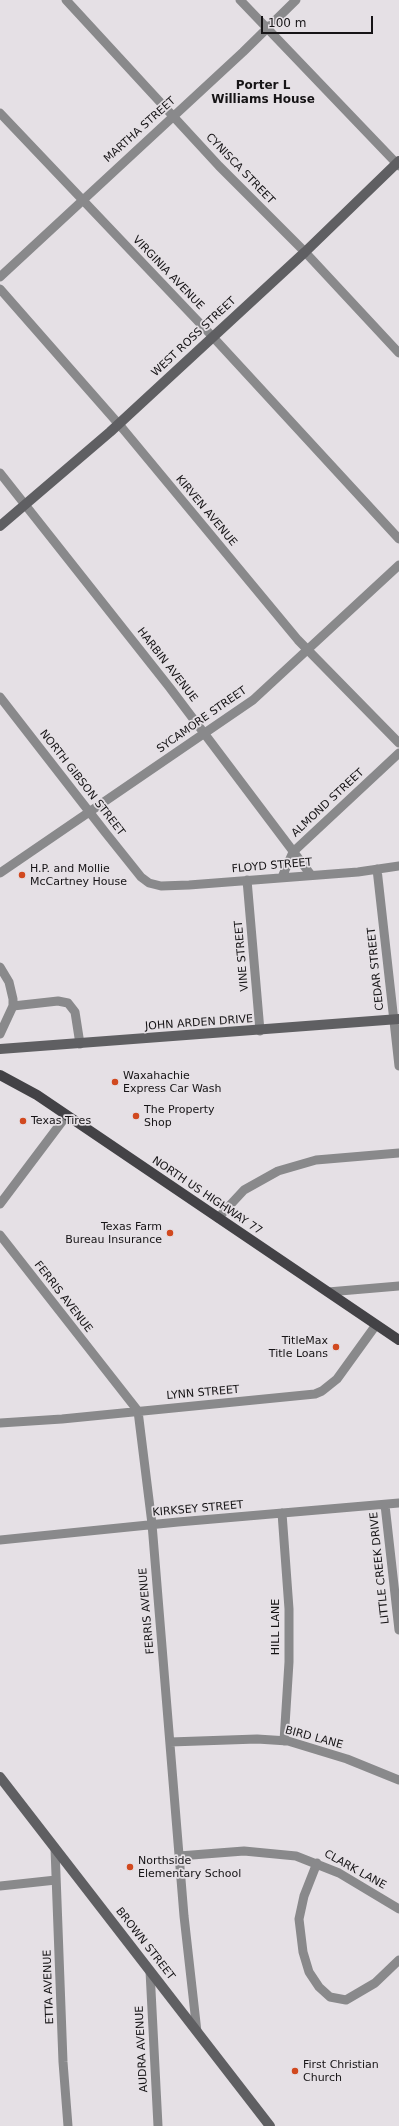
<!DOCTYPE html>
<style>
body{margin:0}
#map{position:relative;width:399px;height:2126px;overflow:hidden;background:#e5e0e5;font-family:"DejaVu Sans",sans-serif}
canvas{display:block}
.scale{position:absolute;left:261px;top:16px;width:112px;height:18px;box-sizing:border-box;border:2px solid #161416;border-top:0;padding-left:5px;font-size:12px;line-height:14px;white-space:nowrap;color:#161416;-webkit-text-stroke:3px #e5e0e5;paint-order:stroke}
</style>
<div id="map">
<canvas width="399" height="2126"></canvas>
<div class="scale">100 m</div>
</div>
<script>
const g = document.querySelector('canvas').getContext('2d');
g.lineJoin = 'round';
function poly(rows) {
  const path = new Path2D();
  for (const r of rows) {
    path.moveTo(r[0], r[1]);
    for (let i = 2; i < r.length; i += 2) path.lineTo(r[i], r[i + 1]);
  }
  return path;
}
function stroke(path, color, width, dash) {
  g.strokeStyle = color;
  g.lineWidth = width;
  g.lineCap = dash ? 'butt' : 'round';
  g.setLineDash(dash || []);
  g.stroke(path);
}
function label(font, color, halo, rows, align = 'center') {
  g.font = font + ' "DejaVu Sans",sans-serif';
  g.lineWidth = 3.5;
  g.setLineDash([]);
  g.textBaseline = 'middle';
  g.strokeStyle = halo;
  g.fillStyle = color;
  for (const [text, x, y, turn = 0] of rows) {
    g.save();
    g.translate(x, y);
    g.rotate((+turn || 0) * Math.PI / 180);
    g.textAlign = isNaN(turn) ? turn : align;
    if (halo) g.strokeText(text, 0, 0);
    g.fillText(text, 0, 0);
    g.restore();
  }
}
stroke(poly([
 [66,0,219,166,305,252,399,353],
 [240,0,399,166],
 [0,113,212,336,399,539],
 [0,277,243,52,296,0],
 [0,289,123,429,298,640,399,743],
 [0,473,170,688,311,875],
 [0,697,105,832,141,877,149,883,161,886,189,885,358,872,399,866],
 [377,869,399,1066],
 [0,873,253,700,399,565],
 [282,877,293,852,399,753],
 [247,880,260,1031],
 [0,967,9,982,13,999,13,1006,0,1034],
 [13,1006,58,1001,68,1003,75,1012,80,1044],
 [0,1204,67,1115],
 [218,1218,244,1190,278,1171,316,1160,399,1153],
 [0,1235,138,1411,152,1524,184,1916,197,2032],
 [328,1292,399,1286],
 [0,1423,62,1419,315,1394,322,1391,337,1379,376,1325],
 [385,1505,399,1630],
 [282,1513,289,1609,289,1662,284,1741],
 [0,1540,178,1522,399,1503],
 [170,1742,257,1739,288,1741,347,1759,399,1780],
 [55,1848,63,2062,68,2126],
 [179,1856,244,1851,296,1856,339,1873,399,1909],
 [317,1863,304,1896,299,1919,303,1952,309,1972,319,1987,330,1997,346,2000,375,1983,399,1960],
 [0,1886,56,1880],
 [150,1971,158,2126]
]), '#89898b', 9);
stroke(poly([
 [0,526,110,432,305,252,399,161],
 [0,1049,399,1019],
 [0,1777,270,2126]
]), '#5f5f62', 10);
stroke(poly([
 [0,1075,37,1095,399,1340]
]), '#434246', 10);
for (const [x, y, r, color] of [
 [22,875,4,"#d1491f"],
 [115,1082,4,"#d1491f"],
 [136,1116,4,"#d1491f"],
 [23,1121,4,"#d1491f"],
 [170,1233,4,"#d1491f"],
 [336,1347,4,"#d1491f"],
 [130,1867,4,"#d1491f"],
 [295,2071,4,"#d1491f"]
]) {
  const dot = new Path2D();
  dot.arc(x, y, r, 0, 2 * Math.PI);
  g.fillStyle = color;
  g.fill(dot);
  stroke(dot, '#e5e0e5', 1.5);
}
label('11px', '#161416', '#e5e0e5', [
 ["MARTHA STREET",140,130,-42],
 ["CYNISCA STREET",240,169,46],
 ["VIRGINIA AVENUE",168,273,46],
 ["WEST ROSS STREET",194,337,-43],
 ["KIRVEN AVENUE",206,511,50],
 ["HARBIN AVENUE",167,665,52],
 ["SYCAMORE STREET",202,720,-35],
 ["NORTH GIBSON STREET",82,783,52],
 ["ALMOND STREET",328,803,-43],
 ["FLOYD STREET",272,866,-5],
 ["VINE STREET",242,956,-95],
 ["CEDAR STREET",376,969,-96],
 ["JOHN ARDEN DRIVE",199,1023,-4],
 ["NORTH US HIGHWAY 77",207,1196,34],
 ["FERRIS AVENUE",63,1297,52],
 ["LYNN STREET",203,1393,-5],
 ["KIRKSEY STREET",198,1509,-5],
 ["LITTLE CREEK DRIVE",380,1568,-96],
 ["FERRIS AVENUE",147,1611,-95],
 ["HILL LANE",276,1627,-90],
 ["BIRD LANE",314,1738,15],
 ["CLARK LANE",355,1870,29],
 ["BROWN STREET",145,1944,52],
 ["ETTA AVENUE",49,1987,-92],
 ["AUDRA AVENUE",142,2049,-93]
]);
label('11px', '#161416', '#e5e0e5', [
 ["H.P. and Mollie",30,869],
 ["McCartney House",30,882],
 ["Waxahachie",123,1076],
 ["Express Car Wash",123,1089],
 ["The Property",144,1110],
 ["Shop",144,1123],
 ["Texas Tires",31,1121],
 ["Texas Farm",162,1227,"right"],
 ["Bureau Insurance",162,1240,"right"],
 ["TitleMax",328,1341,"right"],
 ["Title Loans",328,1354,"right"],
 ["Northside",138,1861],
 ["Elementary School",138,1874],
 ["First Christian",303,2065],
 ["Church",303,2078]
], 'left');
label('bold 12px', '#161416', '#e5e0e5', [
 ["Porter L",263,86],
 ["Williams House",263,100]
]);
</script>
